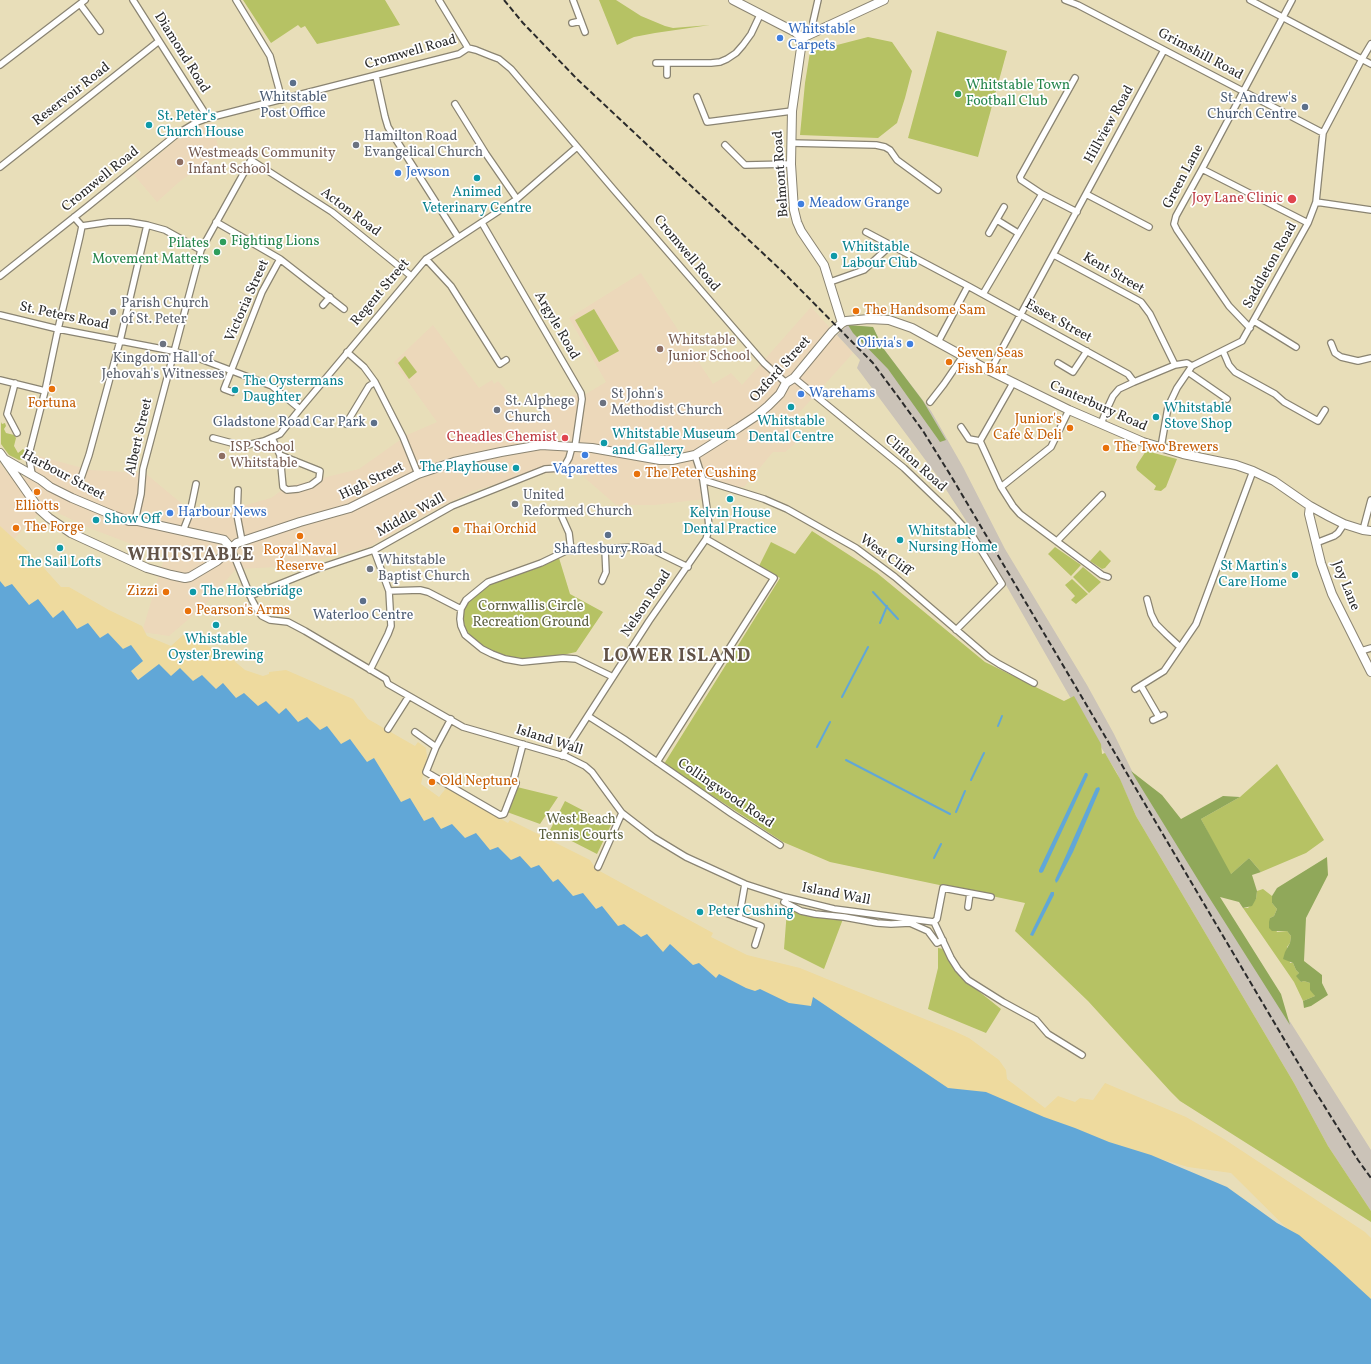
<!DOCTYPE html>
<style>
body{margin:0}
canvas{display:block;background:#e8deb9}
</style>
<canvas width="1371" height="1364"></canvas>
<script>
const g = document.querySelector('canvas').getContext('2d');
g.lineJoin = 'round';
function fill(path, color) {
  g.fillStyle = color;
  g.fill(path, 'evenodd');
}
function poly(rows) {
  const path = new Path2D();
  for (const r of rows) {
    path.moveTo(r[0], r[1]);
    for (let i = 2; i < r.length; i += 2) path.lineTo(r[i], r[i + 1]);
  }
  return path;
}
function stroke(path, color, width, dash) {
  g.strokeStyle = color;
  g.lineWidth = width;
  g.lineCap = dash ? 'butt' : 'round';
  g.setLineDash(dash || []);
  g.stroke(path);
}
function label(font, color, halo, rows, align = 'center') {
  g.font = font + ' Vollkorn,serif';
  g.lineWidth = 3.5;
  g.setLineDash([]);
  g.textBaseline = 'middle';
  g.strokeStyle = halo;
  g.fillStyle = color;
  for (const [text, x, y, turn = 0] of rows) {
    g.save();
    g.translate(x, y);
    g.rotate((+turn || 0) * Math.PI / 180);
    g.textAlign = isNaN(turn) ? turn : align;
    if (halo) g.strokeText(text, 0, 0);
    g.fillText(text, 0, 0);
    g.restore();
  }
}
fill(poly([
 [212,122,221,158,206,163,179,182,157,202,134,175,186,132,193,128],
 [641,273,713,384,731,373,742,385,811,307,853,353,790,423,803,437,785,452,773,452,744,487,701,487,704,499,655,505,616,505,578,472,532,474,473,491,438,508,369,547,296,566,236,569,205,605,169,636,142,632,165,555,139,547,92,529,45,507,14,539,0,526,0,462,8,474,24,477,35,455,90,470,145,473,199,518,271,498,286,487,359,469,407,435,437,422,394,362,433,325,479,388,492,380,494,384,498,381,517,402,526,422,547,408,573,395,586,394,606,382,569,318]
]), '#ecd8ba');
fill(poly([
 [848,325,873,327,883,348,931,411,963,467,1005,549,1087,685,1114,734,1132,771,1371,1150,1371,1211,1328,1146,1294,1083,1136,816,1117,773,1070,697,1006,585,1002,584,965,519,938,477,857,368,860,360,837,335]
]), '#cbc3b8');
fill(poly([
 [243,0,385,0,400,25,317,44,305,26,301,28,298,25,271,43],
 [599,0,616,0,641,16,665,26,673,28,710,25,655,33,634,37,617,45],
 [937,31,1007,51,978,157,908,138],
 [868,37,892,42,912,71,905,98,897,123,878,138,800,135,805,83,810,52],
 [594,309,619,351,599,362,575,320],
 [405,356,417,372,409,379,398,363],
 [1,422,2,424,5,423,6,426,4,429,6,433,14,435,16,438,14,446,18,453,23,449,25,451,24,459,19,460,9,455,1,444],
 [1146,451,1177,459,1166,487,1161,491,1154,490,1156,486,1137,470,1136,467,1138,463],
 [812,531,877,573,985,662,1064,701,1074,696,1101,744,1102,754,1105,753,1120,779,1136,816,1294,1083,1328,1146,1371,1211,1371,1222,1180,1101,1170,1091,1088,1001,1015,931,1025,903,830,862,783,842,664,764,780,578,759,566,771,542,795,554],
 [1055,547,1081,565,1071,576,1048,554],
 [1100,550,1111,561,1105,568,1102,569,1090,561],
 [559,558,570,594,603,612,576,652,558,656,531,659,512,657,503,655,485,647,472,637,466,630,463,620,463,613,466,605,470,599,487,585,504,577,539,567],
 [1083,567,1101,582,1089,593,1073,577],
 [1072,579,1088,594,1076,604,1071,600,1075,596,1065,585],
 [1277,764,1324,840,1306,853,1261,872,1249,858,1230,875,1201,819,1240,797],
 [517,787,558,797,540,824,507,812],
 [565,801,611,825,597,854,550,830],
 [1263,889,1272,896,1272,903,1277,909,1274,916,1270,918,1277,932,1287,931,1291,936,1290,943,1287,947,1290,963,1293,963,1296,970,1299,973,1297,976,1301,982,1304,981,1310,983,1315,996,1303,1001,1294,982,1243,908,1248,908,1256,899,1257,891],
 [787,910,843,919,824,969,784,949],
 [938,948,944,949,953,965,962,978,1001,1009,986,1033,928,1009,938,968]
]), '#b6c264');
fill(poly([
 [848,325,873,327,883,348,923,401,946,440,940,442,888,369,853,333],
 [1131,771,1162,795,1181,819,1223,796,1240,797,1201,819,1231,874,1249,858,1261,872,1252,875,1257,891,1256,899,1252,906,1243,908,1239,902,1220,897,1281,994,1290,1025,1205,891],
 [1327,857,1328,875,1306,918,1304,961,1322,975,1322,983,1328,995,1311,1006,1304,1008,1303,1001,1315,996,1310,990,1310,983,1304,981,1301,982,1296,976,1299,973,1296,970,1293,963,1283,959,1285,952,1290,943,1291,936,1287,931,1272,931,1269,928,1269,922,1270,918,1274,916,1277,909,1272,903,1272,896,1277,888]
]), '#90a85a');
fill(poly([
 [0,526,34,557,61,587,69,587,109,610,142,626,147,636,171,646,183,635,226,654,245,670,263,676,269,674,269,672,286,670,353,699,368,719,415,746,418,742,426,748,427,757,421,784,439,797,447,787,508,823,510,820,590,860,596,869,713,933,711,937,747,955,800,968,954,1031,969,1038,999,1060,1006,1070,1007,1079,1045,1108,1058,1096,1075,1102,1080,1098,1093,1100,1105,1083,1186,1117,1224,1139,1365,1232,1371,1238,1371,1312,1231,1173,1188,1167,1124,1148,1050,1149,740,1008,395,827,346,763,87,657,0,603]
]), '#eeda9e');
fill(poly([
 [0,581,5,587,12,584,29,605,38,599,53,618,63,610,77,629,88,623,100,638,108,633,123,649,131,645,143,661,131,671,138,680,159,664,171,676,180,668,193,681,202,675,216,689,223,683,236,698,244,693,258,706,266,701,279,714,286,708,298,722,307,717,320,730,327,726,341,744,350,739,367,762,374,758,401,802,410,798,424,821,433,817,441,829,452,824,465,838,476,833,490,850,498,847,511,860,520,856,531,868,539,865,553,882,558,879,573,896,583,893,596,909,602,906,618,926,624,924,641,937,647,934,663,952,670,944,693,965,699,963,716,978,719,974,746,988,755,991,760,989,789,1003,811,1006,813,997,948,1088,986,1092,1044,1117,1075,1128,1109,1142,1151,1155,1227,1187,1277,1223,1299,1235,1335,1266,1371,1299,1371,1364,0,1364],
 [1085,773,1087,773,1088,775,1043,872,1041,873,1039,872,1039,870],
 [1099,787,1100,789,1073,852,1058,881,1056,883,1055,880,1096,788],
 [1051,892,1054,892,1054,895,1033,936,1030,935]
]), '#61a7d7');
stroke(poly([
 [873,592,898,619],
 [880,623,887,606],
 [842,697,868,647],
 [998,726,1002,716],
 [817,747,830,722],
 [846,760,950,814],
 [971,780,984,753],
 [956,812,965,791],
 [934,858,941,844]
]), '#61a7d7', 2);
const street = poly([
 [133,0,208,118],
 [236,0,270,56,282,100],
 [439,0,468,48],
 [573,0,585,32],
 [1065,0,1078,5,1323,133],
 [1250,0,1371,64],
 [80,4,100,31],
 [572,23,581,21],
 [815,31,813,22,818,0],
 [656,63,711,63,720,62,727,59,736,53,743,45,751,34,760,15],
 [667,63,667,75],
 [0,65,85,0],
 [376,76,385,117,388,127,458,237],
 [1075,78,1020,177,1021,180,1042,194,1077,212],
 [697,97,707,122,792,111],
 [455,104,486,154,517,199],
 [791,143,876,145,885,147,890,150,897,160,938,190],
 [725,145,745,165,791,164],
 [0,167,159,41],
 [1202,169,1308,223],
 [1086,194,1149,227],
 [1316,202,1371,210],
 [997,220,1018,233],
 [216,222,280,259,344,309],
 [482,223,581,393,582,399,575,447],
 [82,226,109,222,129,222,147,225,165,230,201,250],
 [866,232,968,286,938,342],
 [989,233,1004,207],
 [1054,255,1141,302,1150,314,1175,365],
 [426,259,451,286,500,364,506,360],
 [0,276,87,207,177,134,197,122,208,118,459,54,468,48,476,50,491,56,499,59,511,69,614,190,764,363,786,383],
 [830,282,864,270,892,244],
 [968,286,1128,374,1134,382],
 [983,294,1042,194],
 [323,305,330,297],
 [0,315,58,329,173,351,198,358,272,386,300,409],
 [1254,321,1296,347],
 [1250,328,1229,306,1177,230,1174,224,1176,216,1202,169,1292,0],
 [1331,343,1335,353,1341,357,1358,361,1371,358],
 [1223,351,1229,365,1235,372,1275,394,1284,402,1318,421,1325,410],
 [347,352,364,367,375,382,403,437,418,474],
 [1058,363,1073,372,1087,351],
 [990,371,1164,50],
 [1188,372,1227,399],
 [794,378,904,468,951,513,973,537,1002,584,956,630],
 [0,380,45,391],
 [15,383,7,414,17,433],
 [1013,383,980,441,1001,487,1013,506,1020,514,1102,575,1108,577],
 [232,392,224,389,262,292,280,259],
 [930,402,944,384,963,356],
 [346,424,369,386,375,382],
 [1101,424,1106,411,1113,396,1119,389,1134,382,1175,365,1187,363,1192,366],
 [961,427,969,439,980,441],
 [213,438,243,446,264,441,280,434,300,409,426,259,517,199,577,147],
 [272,438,280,455,283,487,287,490,298,489,311,485,319,479,320,471,280,455],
 [1161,447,1168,407,1177,388,1192,366,1242,341,1308,223,1316,202,1323,133,1362,59,1371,44],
 [32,474,29,457,30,450,45,391,58,329,80,236,82,226,74,217],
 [703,480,764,499,787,509,856,548,895,577,988,657,999,664,1034,683],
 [80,481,89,455,120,341,147,225],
 [1001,487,1051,447,1069,410],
 [238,490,237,515,242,541],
 [561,515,569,533,571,550],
 [135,521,141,494,143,469,201,250,251,160,332,212,411,276],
 [1363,530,1371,500],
 [183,531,190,513,196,484],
 [1057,541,1102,495],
 [1316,543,1334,536,1338,533,1344,524],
 [231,548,252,600,258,611,262,616,270,620,288,622,305,631,386,679,388,684,463,727,567,757,585,766,592,772,622,813,653,837,686,857,745,884,785,897,834,909,934,922],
 [602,581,606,572,605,549],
 [389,591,420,590,428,592,461,609],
 [250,596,317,569,374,550,452,506,545,469,561,468,565,465,569,458,572,447],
 [1147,599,1151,614,1156,624,1166,634,1180,647],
 [1361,651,1371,648],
 [370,670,388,634,391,626,389,591,374,550],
 [613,677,576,659,563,658,522,662,505,659,492,654,482,649,465,635,461,626,460,619,461,609,466,600,488,582,541,563,566,551,634,547,644,547,651,549,688,567],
 [1141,686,1159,717],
 [1135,689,1164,671,1196,624,1253,471],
 [588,716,624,739,732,814,780,845],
 [451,719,436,747,426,772,500,815,504,814,516,783,513,782,523,744],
 [1153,720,1164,715],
 [388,729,409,696],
 [415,732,436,747],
 [562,756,649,621,706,539,709,529,708,516,703,480,695,455],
 [657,762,774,578,706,539],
 [598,867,622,813],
 [784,902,801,911,815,914,844,917,877,923,891,924,910,923,928,931,937,943,943,940],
 [968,907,970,893],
 [726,913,761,926,755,945],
 [739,918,745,884],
 [934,922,951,958,958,969,968,980,1003,1002,1036,1020,1048,1034,1082,1055],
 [934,922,937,919,943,888,991,897]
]);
const secondary = poly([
 [733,0,795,32,802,38],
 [802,38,801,48,792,111,791,164,794,210,797,222,801,231,824,265,842,323],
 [802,38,884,0],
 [0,453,39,509,49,518,71,533,147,568,171,575,185,578,190,577,217,561,237,543,300,522,350,508,418,474,454,462,501,452,541,445,592,448,660,460,672,460,695,455,738,428,756,416,768,406,780,394,786,383,794,378,832,332,842,323,846,321,869,319,889,320,912,328,990,371,1069,410,1143,442,1183,454,1236,465,1253,471,1274,481,1310,506,1330,517,1344,524,1363,530,1371,531],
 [6,460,41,480,50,487,72,498,115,516,129,521,138,521,224,540,231,548],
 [1310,506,1309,514,1321,563,1332,594,1371,672]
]);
stroke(street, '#8a8472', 8);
stroke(secondary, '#8a8472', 10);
stroke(street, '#fff', 5.5);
stroke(secondary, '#fff', 8);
stroke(poly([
 [504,0,523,23,577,79,784,273,873,363,899,398,923,431,951,476,1310,1083,1358,1160,1371,1178]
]), '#2b2b2b', 2, [6, 3]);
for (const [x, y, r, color] of [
 [780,38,4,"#3f7fe0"],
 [293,83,4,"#5c6f8a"],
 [958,94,4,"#2e9e5b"],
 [1305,107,4,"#5c6f8a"],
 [149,125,4,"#0f9aa8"],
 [356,145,4,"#6b7280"],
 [180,162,4,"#8d6e63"],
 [398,173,4,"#3f7fe0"],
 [477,178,4,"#0f9aa8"],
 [1292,199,5,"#e0444e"],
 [801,204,4,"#3f7fe0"],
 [223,242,4,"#2e9e5b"],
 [217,252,4,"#2e9e5b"],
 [834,256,4,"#0f9aa8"],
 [856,311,4,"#e8710a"],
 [113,312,4,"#6b7280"],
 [163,344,4,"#6b7280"],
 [910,344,4,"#3f7fe0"],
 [660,349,4,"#8d6e63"],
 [949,362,4,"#e8710a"],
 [52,389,4,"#e8710a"],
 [235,390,4,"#0f9aa8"],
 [801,394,4,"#3f7fe0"],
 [603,403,4,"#6b7280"],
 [791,407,4,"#0f9aa8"],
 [497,410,4,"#6b7280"],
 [1156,417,4,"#0f9aa8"],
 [374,423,4,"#5c6f8a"],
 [1070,428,4,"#e8710a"],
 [565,438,4,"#e0444e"],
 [604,443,4,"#0f9aa8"],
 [1106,448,4,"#e8710a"],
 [585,455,4,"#3f7fe0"],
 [222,456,4,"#8d6e63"],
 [516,468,4,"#0f9aa8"],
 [637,474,4,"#e8710a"],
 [37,492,4,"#e8710a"],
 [730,499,4,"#0f9aa8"],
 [515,504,4,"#6b7280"],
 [170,513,4,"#3f7fe0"],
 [96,520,4,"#0f9aa8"],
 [16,528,4,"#e8710a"],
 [456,530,4,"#e8710a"],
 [608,535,4,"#5c6f8a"],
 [300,536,4,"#e8710a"],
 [900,540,4,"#0f9aa8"],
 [60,548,4,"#0f9aa8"],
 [370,569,4,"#6b7280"],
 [1295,575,4,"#0f9aa8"],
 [166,592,4,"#e8710a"],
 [193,592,4,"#0f9aa8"],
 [363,601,4,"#5c6f8a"],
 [188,611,4,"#e8710a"],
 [216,625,4,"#0f9aa8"],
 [432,782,4,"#e8710a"],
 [700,912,4,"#0f9aa8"]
]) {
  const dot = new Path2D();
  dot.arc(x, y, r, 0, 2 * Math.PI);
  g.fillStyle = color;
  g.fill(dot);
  stroke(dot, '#fff', 1.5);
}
label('14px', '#366cbe', '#fff', [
 ["Whitstable",788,30],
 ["Carpets",788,46],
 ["Jewson",406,173],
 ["Meadow Grange",809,204],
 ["Olivia's",902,344,"right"],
 ["Warehams",809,394],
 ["Vaparettes",585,470,"center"],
 ["Harbour News",178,513]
], 'left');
label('14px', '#2b2b2b', '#fff', [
 ["Diamond Road",181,53,58],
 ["Cromwell Road",411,53,-16],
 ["Grimshill Road",1200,55,28],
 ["Reservoir Road",72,95,-38],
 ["Hillview Road",1110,125,-61],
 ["Belmont Road",782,174,-94],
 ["Green Lane",1184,177,-62],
 ["Cromwell Road",101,180,-39],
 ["Acton Road",350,213,37],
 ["Cromwell Road",686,254,50],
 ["Saddleton Road",1271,266,-61],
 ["Kent Street",1113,274,30],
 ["Regent Street",381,293,-50],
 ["Victoria Street",248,301,-66],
 ["St. Peters Road",64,317,12],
 ["Essex Street",1058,322,29],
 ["Argyle Road",556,326,60],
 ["Oxford Street",781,370,-48],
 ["Canterbury Road",1098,407,24],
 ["Albert Street",140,437,-77],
 ["Clifton Road",915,464,42],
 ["Harbour Street",63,476,28],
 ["High Street",372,482,-26],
 ["Middle Wall",411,516,-29],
 ["West Cliff",885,556,36],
 ["Joy Lane",1345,586,68],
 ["Nelson Road",647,604,-56],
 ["Island Wall",549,741,18],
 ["Collingwood Road",725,794,34],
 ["Island Wall",836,895,11]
]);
label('14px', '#27864d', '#fff', [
 ["Whitstable Town",966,86],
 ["Football Club",966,102],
 ["Fighting Lions",231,242],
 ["Pilates",209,244,"right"],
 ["Movement Matters",209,260,"right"]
], 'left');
label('14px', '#4e5e75', '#fff', [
 ["Whitstable",293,98],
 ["Post Office",293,114],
 ["St. Andrew's",1297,99,"right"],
 ["Church Centre",1297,115,"right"],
 ["Gladstone Road Car Park",366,423,"right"],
 ["Shaftesbury Road",608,550],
 ["Waterloo Centre",363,616]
]);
label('14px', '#0d838f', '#fff', [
 ["St. Peter's",157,117],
 ["Church House",157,133],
 ["Animed",477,193,"center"],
 ["Veterinary Centre",477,209,"center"],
 ["Whitstable",842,248],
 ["Labour Club",842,264],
 ["The Oystermans",243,382],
 ["Daughter",243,398],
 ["Whitstable",1164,409],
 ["Stove Shop",1164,425],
 ["Whitstable",791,422,"center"],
 ["Dental Centre",791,438,"center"],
 ["Whitstable Museum",612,435],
 ["and Gallery",612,451],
 ["The Playhouse",508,468,"right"],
 ["Kelvin House",730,514,"center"],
 ["Dental Practice",730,530,"center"],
 ["Show Off",104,520],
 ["Whitstable",908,532],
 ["Nursing Home",908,548],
 ["The Sail Lofts",60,563,"center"],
 ["St Martin's",1287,567,"right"],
 ["Care Home",1287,583,"right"],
 ["The Horsebridge",201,592],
 ["Whistable",216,640,"center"],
 ["Oyster Brewing",216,656,"center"],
 ["Peter Cushing",708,912]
], 'left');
label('14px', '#5b616d', '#fff', [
 ["Hamilton Road",364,137],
 ["Evangelical Church",364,153],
 ["Parish Church",121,304],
 ["of St. Peter",121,320],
 ["Kingdom Hall of",163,359,"center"],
 ["Jehovah's Witnesses",163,375,"center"],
 ["St John's",611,395],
 ["Methodist Church",611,411],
 ["St. Alphege",505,402],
 ["Church",505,418],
 ["United",523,496],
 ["Reformed Church",523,512],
 ["Whitstable",378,561],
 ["Baptist Church",378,577]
], 'left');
label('14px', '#785e54', '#fff', [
 ["Westmeads Community",188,154],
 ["Infant School",188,170],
 ["Whitstable",668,341],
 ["Junior School",668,357],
 ["ISP School",230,448],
 ["Whitstable",230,464]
], 'left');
label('14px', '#be3a42', '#fff', [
 ["Joy Lane Clinic",1283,199],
 ["Cheadles Chemist",557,438]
], 'right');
label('14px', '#c56008', '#fff', [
 ["The Handsome Sam",864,311],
 ["Seven Seas",957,354],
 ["Fish Bar",957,370],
 ["Fortuna",52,404,"center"],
 ["Junior's",1062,420,"right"],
 ["Cafe & Deli",1062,436,"right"],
 ["The Two Brewers",1114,448],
 ["The Peter Cushing",645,474],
 ["Elliotts",37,507,"center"],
 ["The Forge",24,528],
 ["Thai Orchid",464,530],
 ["Royal Naval",300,551,"center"],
 ["Reserve",300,567,"center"],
 ["Zizzi",158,592,"right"],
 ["Pearson's Arms",196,611],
 ["Old Neptune",440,782]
], 'left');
label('14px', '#5c603f', '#fff', [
 ["Cornwallis Circle",531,607],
 ["Recreation Ground",531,623],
 ["West Beach",581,820],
 ["Tennis Courts",581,836]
]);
g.letterSpacing = '1px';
label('bold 18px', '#625348', '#fff', [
 ["WHITSTABLE",191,557],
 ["LOWER ISLAND",677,658]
]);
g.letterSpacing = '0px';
</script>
